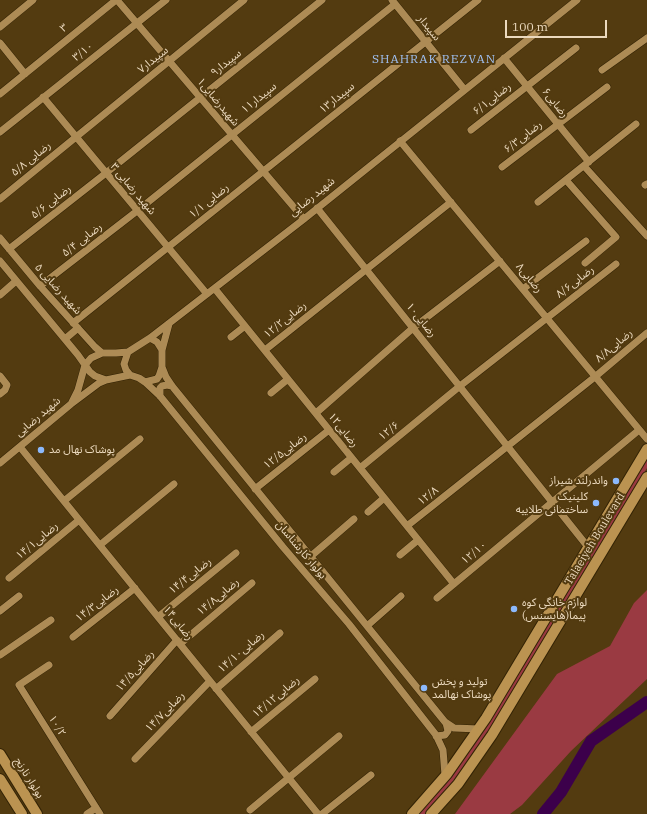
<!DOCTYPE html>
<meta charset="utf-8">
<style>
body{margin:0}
#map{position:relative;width:647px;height:814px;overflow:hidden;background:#533b10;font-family:"IBM Plex Serif",serif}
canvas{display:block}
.scale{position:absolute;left:505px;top:20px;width:102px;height:18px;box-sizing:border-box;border:2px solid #ebd9be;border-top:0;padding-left:5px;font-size:12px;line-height:14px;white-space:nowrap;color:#ebd9be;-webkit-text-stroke:3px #533b10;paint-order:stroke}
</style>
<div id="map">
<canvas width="647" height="814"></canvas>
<div class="scale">100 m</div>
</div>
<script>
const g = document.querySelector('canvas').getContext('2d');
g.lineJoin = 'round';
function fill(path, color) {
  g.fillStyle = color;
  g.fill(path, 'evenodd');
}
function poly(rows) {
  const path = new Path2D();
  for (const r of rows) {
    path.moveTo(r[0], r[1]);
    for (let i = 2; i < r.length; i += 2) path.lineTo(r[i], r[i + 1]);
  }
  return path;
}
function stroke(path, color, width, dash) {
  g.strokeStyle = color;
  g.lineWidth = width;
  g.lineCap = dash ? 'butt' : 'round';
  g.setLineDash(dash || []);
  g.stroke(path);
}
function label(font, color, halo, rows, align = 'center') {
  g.font = font + ' "IBM Plex Serif","Noto Sans Arabic",serif';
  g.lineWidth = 4;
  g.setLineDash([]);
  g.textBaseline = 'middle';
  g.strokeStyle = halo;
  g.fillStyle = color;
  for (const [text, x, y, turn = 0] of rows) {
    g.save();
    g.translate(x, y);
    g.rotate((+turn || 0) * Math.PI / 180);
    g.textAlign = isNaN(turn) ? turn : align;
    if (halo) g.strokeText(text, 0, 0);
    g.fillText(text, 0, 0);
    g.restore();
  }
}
fill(poly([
 [647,458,647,468,485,740,453,783,426,814,419,814],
 [647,590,647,679,571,751,522,805,510,814,455,814,557,674,610,646,634,603]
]), '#9a3a42');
stroke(poly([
 [543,814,561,792,591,741,647,702]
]), '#3c004b', 12);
const minor = poly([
 [117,0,304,219],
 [392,0,464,89],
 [0,27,33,0],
 [0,43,25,74],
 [504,58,589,162],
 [602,70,647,38],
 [0,94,116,0],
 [43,97,207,294],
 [471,130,576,48],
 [0,132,166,0],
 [400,141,647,439],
 [584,166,647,236],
 [502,167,607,87],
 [566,180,616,237,585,263],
 [645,185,647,184],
 [0,199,244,0],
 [538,202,636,124],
 [317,208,588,547],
 [0,238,40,286,95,347,102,353],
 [9,249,106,173,322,0],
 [0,261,78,355,90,372,95,376,106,380],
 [40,286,137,211,395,4],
 [215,289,454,584],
 [523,289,586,241],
 [0,295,16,281],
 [73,323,478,0],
 [169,324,162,350,162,367,166,377,172,386,445,722,454,728,479,729],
 [231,337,245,326],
 [150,338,157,342,162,350],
 [65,339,78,328],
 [265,350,451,202],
 [128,352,124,364,126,370,130,375],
 [0,376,7,385,5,390,0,394],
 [145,382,157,379,159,376,162,367],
 [271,393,288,379],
 [160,396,160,388,162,386,167,385,172,386],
 [72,402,78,390,85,365,91,358,102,353,116,353,128,352,150,338,304,219,577,0],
 [316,413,413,328,500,261],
 [20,447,318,814],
 [0,463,71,404,99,383,106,380,130,375,139,378,145,382,160,396,283,547,349,624,436,735,443,750,445,775],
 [360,468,460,386,616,264],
 [334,472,351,458],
 [255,489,329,430],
 [64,501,140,439],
 [368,512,384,498],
 [407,526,596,376,647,333],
 [100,545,174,484],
 [400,555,418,540],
 [310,557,354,519],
 [9,578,79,520],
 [437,598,639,430],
 [0,611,19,596],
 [158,617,236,553],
 [367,626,401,596],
 [73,637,135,588],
 [180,644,252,583],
 [0,655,51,620],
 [49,665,19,685,100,814],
 [216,689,280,633],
 [110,716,177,640],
 [251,732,315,679],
 [436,736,445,735,448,731,446,723],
 [135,759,210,681],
 [250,810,339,736],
 [87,814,96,808],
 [322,814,371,775]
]);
const major = poly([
 [0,754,37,814],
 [0,779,22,814],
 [412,814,447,774,486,718,647,449],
 [431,814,458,784,492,735,647,477]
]);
stroke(minor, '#332305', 8);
stroke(major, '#332305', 12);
stroke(minor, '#ad8b55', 7);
stroke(major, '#bb9351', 10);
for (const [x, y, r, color] of [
 [41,450,4,"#8cb9fc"],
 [616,481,4,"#8cb9fc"],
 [596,503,4,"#8cb9fc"],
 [514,609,4,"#8cb9fc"],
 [424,688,4,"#8cb9fc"]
]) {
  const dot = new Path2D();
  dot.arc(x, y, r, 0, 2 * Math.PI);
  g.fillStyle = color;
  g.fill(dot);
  stroke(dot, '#533b10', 1.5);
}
label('11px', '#ebd9be', '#533b10', [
 ["۳",64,28,-39],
 ["سپیدار",429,28,51],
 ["۳/۱۰",83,52,-38],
 ["سپیدار۷",153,60,-39],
 ["سپیدار۹",226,63,-39],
 ["سپیدار۱۱",259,98,-39],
 ["سپیدار۱۳",337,98,-39],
 ["رضایی۶/۱",492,99,-38],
 ["شهیدرضایی۱",218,102,50],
 ["رضایی۶",555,103,51],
 ["رضایی۶/۳",523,137,-38],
 ["رضایی ۵/۸",31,159,-39],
 ["شهید رضایی ۳",133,189,50],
 ["شهید رضایی",312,197,-39],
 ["رضایی ۱/۱",209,201,-39],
 ["رضایی ۵/۶",51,202,-38],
 ["رضایی ۵/۴",82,240,-38],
 ["رضایی۸",529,278,50],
 ["رضایی۸/۶",575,282,-38],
 ["شهید رضایی ۵",58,289,48],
 ["رضایی۱۲/۲",285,320,-39],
 ["رضایی۱۰",421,320,51],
 ["رضایی۸/۸",614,346,-40],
 ["شهید رضایی",38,417,-40],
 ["رضایی۱۲",343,430,51],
 ["۱۲/۶",389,431,-39],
 ["رضایی۱۲/۵",285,451,-38],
 ["۱۲/۸",428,496,-38],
 ["Talaeiyeh Boulevard",595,539,-59],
 ["۱۴/۱رضایی",37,541,-40],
 ["بولوار کارشناسان",301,550,50],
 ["۱۲/۱۰",474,553,-40],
 ["رضایی۱۴/۴",190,576,-39],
 ["رضایی۱۴/۸",218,597,-40],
 ["رضایی۱۴/۳",97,604,-38],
 ["رضایی۱۴",178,623,51],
 ["رضایی۱۴/۱۰",241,652,-41],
 ["رضایی۱۴/۵",135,671,-48],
 ["رضایی۱۴/۱۲",276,697,-40],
 ["رضایی۱۴/۷",165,712,-46],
 ["۱۰/۲",57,726,58],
 ["بولوار نارنج",29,778,58]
]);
label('11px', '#ebd9be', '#533b10', [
 ["پوشاک نهال مد",49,450],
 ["واندرلند شیراز",608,481,"right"],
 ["کلینیک",588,497,"right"],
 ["ساختمانی طلاییه",588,510,"right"],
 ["لوازم خانگی کوه",522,603],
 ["پیما(هایسنس)",522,616],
 ["تولید و پخش",432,682],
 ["پوشاک نهالمد",432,695]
], 'left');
g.letterSpacing = '1px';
label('12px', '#a0c1f3', '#533b10', [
 ["SHAHRAK REZVAN",434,60]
]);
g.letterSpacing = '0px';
</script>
